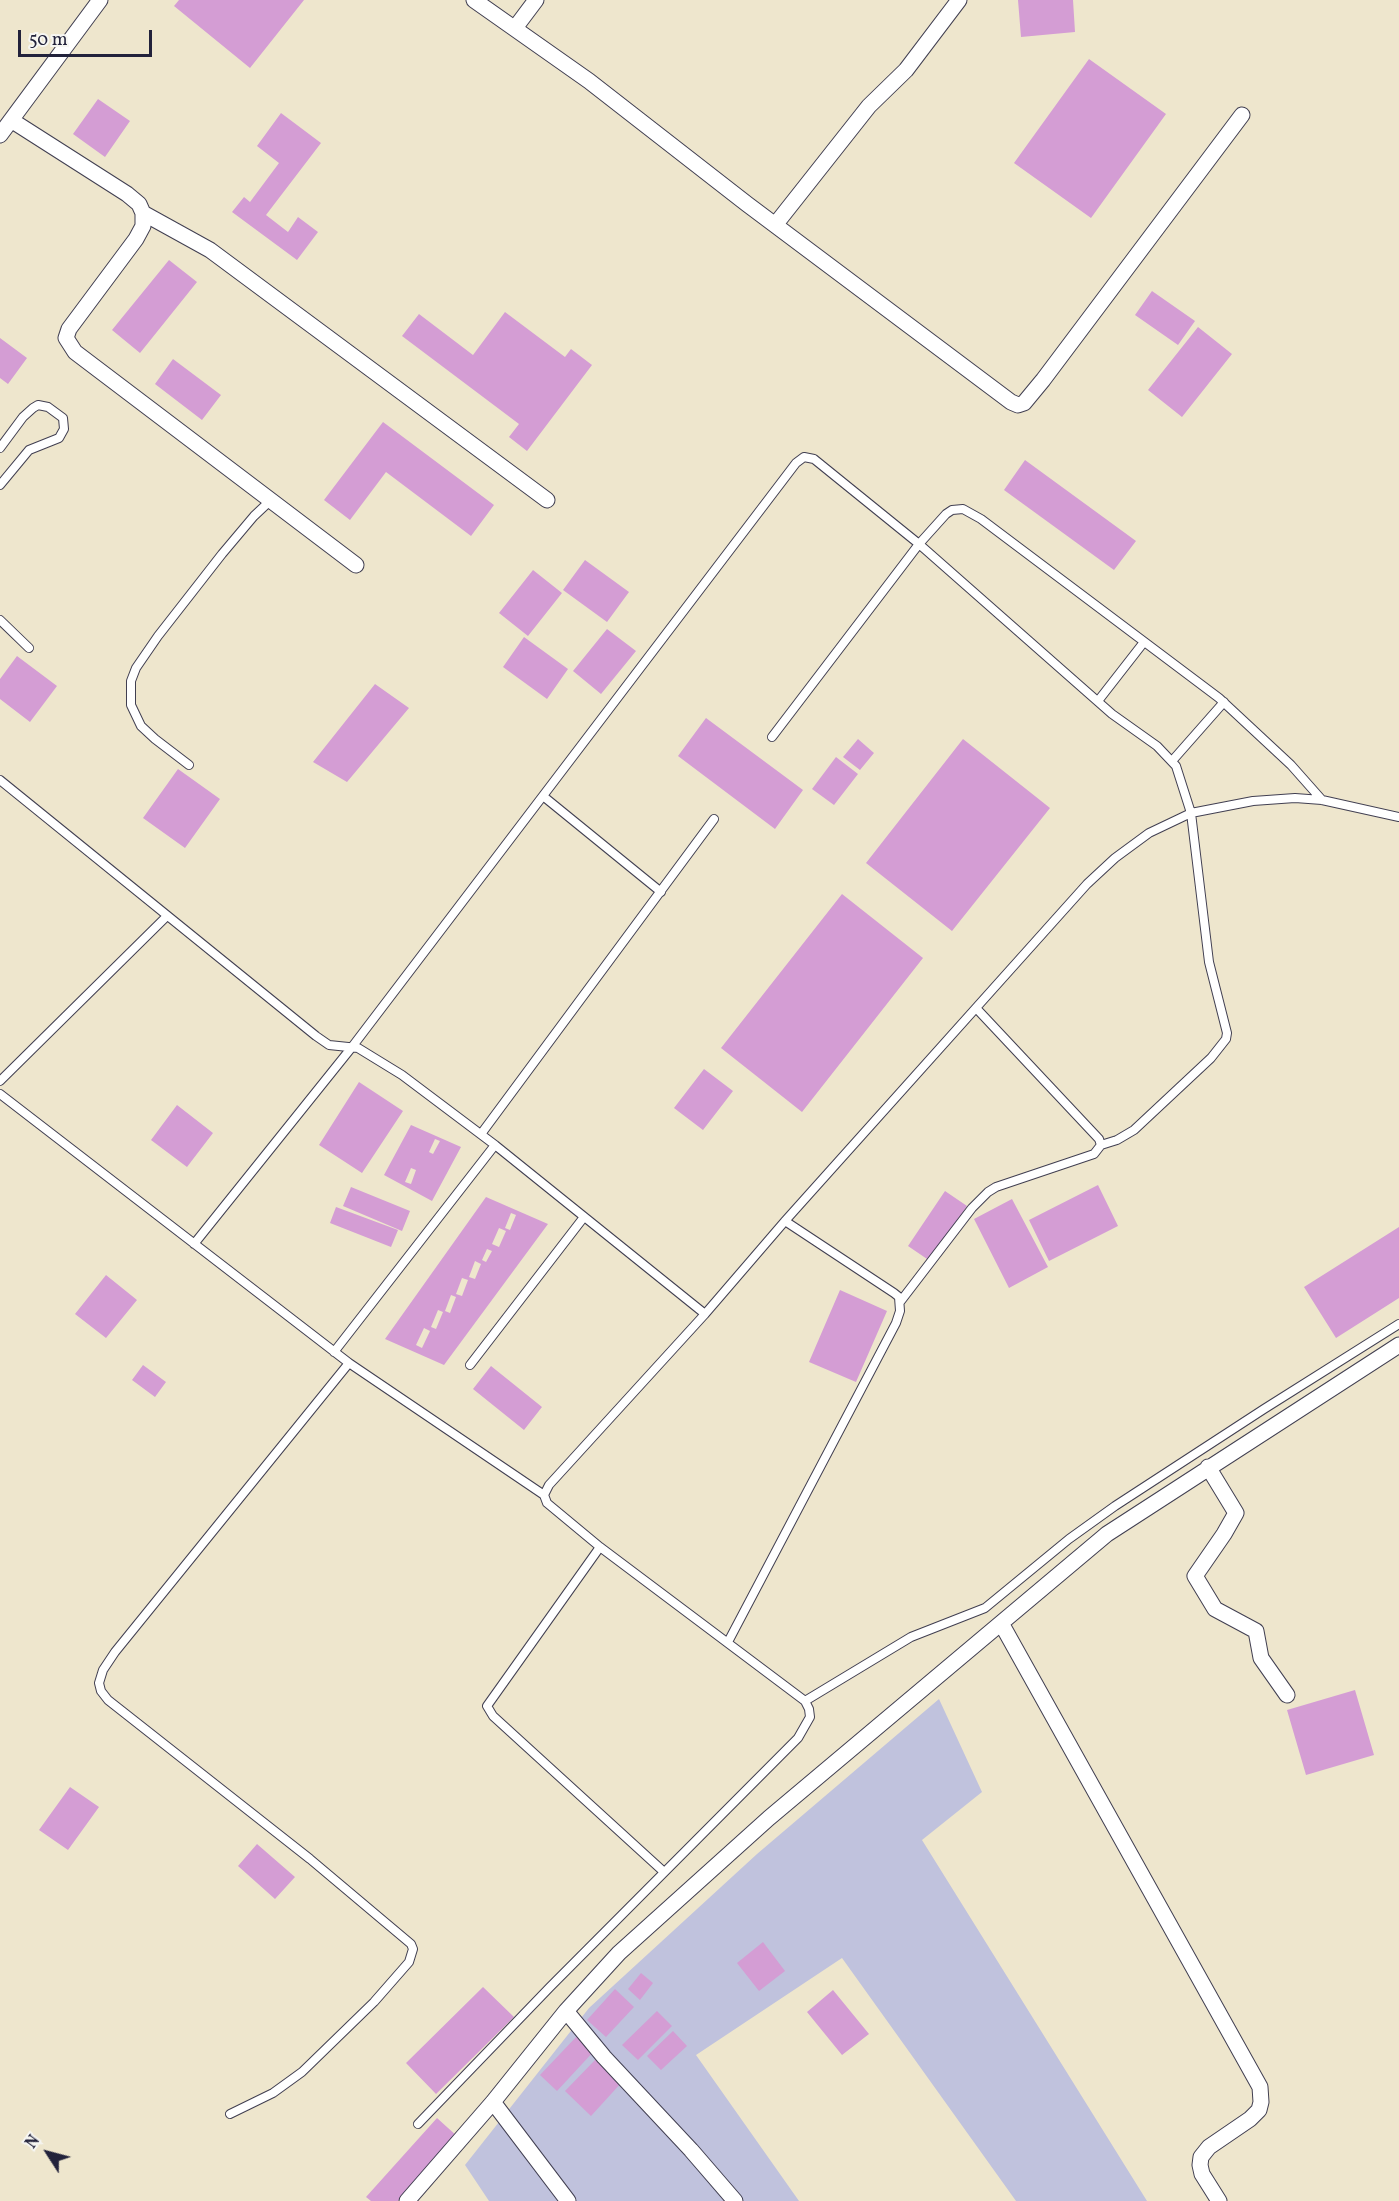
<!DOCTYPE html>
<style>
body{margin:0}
#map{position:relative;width:1399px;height:2201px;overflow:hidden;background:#eee6cd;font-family:Vollkorn,serif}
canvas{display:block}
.north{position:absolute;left:18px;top:2123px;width:60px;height:60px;-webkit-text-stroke:4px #f6f6f2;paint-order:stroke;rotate:306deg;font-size:16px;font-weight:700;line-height:24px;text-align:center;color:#22223b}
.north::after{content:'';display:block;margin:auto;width:21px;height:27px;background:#22223b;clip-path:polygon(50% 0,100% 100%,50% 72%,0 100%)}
.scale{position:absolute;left:18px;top:30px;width:134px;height:27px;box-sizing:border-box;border:3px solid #22223b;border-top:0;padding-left:8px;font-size:18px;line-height:21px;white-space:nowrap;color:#22223b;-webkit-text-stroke:4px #f6f6f2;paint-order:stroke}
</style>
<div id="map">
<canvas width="1399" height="2201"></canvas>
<div class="north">N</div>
<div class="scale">50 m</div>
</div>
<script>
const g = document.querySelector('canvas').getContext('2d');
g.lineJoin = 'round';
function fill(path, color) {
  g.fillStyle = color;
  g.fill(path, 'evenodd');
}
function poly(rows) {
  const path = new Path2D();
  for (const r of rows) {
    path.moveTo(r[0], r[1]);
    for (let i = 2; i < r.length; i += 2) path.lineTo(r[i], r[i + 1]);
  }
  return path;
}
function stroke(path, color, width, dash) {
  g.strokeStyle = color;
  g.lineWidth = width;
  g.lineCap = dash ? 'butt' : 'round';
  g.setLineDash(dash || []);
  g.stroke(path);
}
fill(poly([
 [939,1699,982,1792,922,1840,1147,2201,1016,2201,842,1958,696,2055,799,2201,489,2201,465,2165,589,2008,757,1854]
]), '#c0c2dd');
fill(poly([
 [179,0,304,0,250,68,174,6],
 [1018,0,1073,0,1075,32,1021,37],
 [1089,59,1166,114,1091,218,1014,163],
 [98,99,130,121,105,157,73,134],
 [281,113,321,143,266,215,288,232,298,217,318,232,297,260,232,212,244,197,250,202,279,163,257,146],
 [169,260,197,282,140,353,112,330],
 [1152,291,1195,321,1178,345,1135,315],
 [505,312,565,357,571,349,592,365,527,451,509,437,519,424,402,336,419,314,473,355],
 [1198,327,1232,354,1182,417,1148,390],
 [0,338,27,358,8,384,0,378],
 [173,359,221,395,202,420,155,384],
 [383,422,494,505,471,536,386,472,350,520,324,500],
 [1025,460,1136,541,1114,570,1004,490],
 [585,560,629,592,607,622,563,590],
 [533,570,562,593,528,636,499,613],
 [607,629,636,651,601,694,573,671],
 [524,637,568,669,547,699,503,667],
 [17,656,57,686,30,722,0,699,0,679],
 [375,684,409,708,347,782,313,762],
 [706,718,803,790,775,829,678,756],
 [858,739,874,753,860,770,843,757],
 [963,739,1050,808,952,931,866,863],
 [836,757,858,774,834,805,812,789],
 [178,769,220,799,185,848,143,818],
 [842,894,923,958,802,1112,721,1048],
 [704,1069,733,1091,703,1130,674,1108],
 [359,1082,403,1111,362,1173,319,1145],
 [177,1105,213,1133,187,1167,151,1140],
 [411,1125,461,1147,432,1201,384,1175],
 [435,1139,440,1141,433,1154,429,1152],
 [411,1168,416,1170,411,1184,405,1182],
 [1098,1185,1118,1226,1049,1261,1029,1220],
 [351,1187,410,1211,402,1231,343,1206],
 [945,1191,967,1206,930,1261,908,1246],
 [486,1197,548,1224,444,1365,385,1339],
 [511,1213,516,1215,510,1230,505,1228],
 [499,1228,506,1231,499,1247,492,1244],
 [487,1249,492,1251,486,1262,482,1260],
 [475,1261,481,1264,475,1279,469,1277],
 [462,1278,468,1280,462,1296,456,1294],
 [451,1295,456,1297,450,1313,445,1311],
 [438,1310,443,1312,436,1329,431,1327],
 [424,1328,430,1331,422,1348,416,1345],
 [1012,1199,1048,1267,1009,1288,974,1219],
 [336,1207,398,1230,391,1247,330,1223],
 [1399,1227,1399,1298,1336,1338,1304,1287],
 [106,1275,137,1300,106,1338,75,1314],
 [840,1290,887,1311,856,1382,809,1362],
 [143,1365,166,1382,155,1397,132,1380],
 [491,1366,542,1407,524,1430,473,1389],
 [1355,1690,1374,1755,1306,1775,1287,1710],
 [70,1787,99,1807,68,1850,39,1830],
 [257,1844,295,1877,275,1899,238,1866],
 [763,1942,785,1971,759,1991,737,1963],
 [641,1973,653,1983,640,2000,628,1989],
 [483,1987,514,2017,436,2094,406,2063],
 [615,1989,634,2007,606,2037,587,2020],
 [833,1990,869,2034,842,2055,807,2012],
 [657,2011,672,2026,638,2060,622,2045],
 [673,2031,687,2046,661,2070,647,2056],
 [578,2035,595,2050,557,2091,540,2075],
 [597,2058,622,2082,591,2116,565,2091],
 [437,2118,458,2137,398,2201,371,2201,366,2197]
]), '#d49dd4');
const service = poly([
 [0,448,23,417,33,408,38,405,48,407,63,418,64,429,59,438,29,450,0,485],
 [0,620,29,648],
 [1098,701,1144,642],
 [772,737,919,544,946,514,952,510,963,509,981,519,1219,698,1291,765,1322,800],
 [1172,761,1224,702],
 [189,765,155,739,141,726,131,705,131,681,136,668,158,636,222,554,254,516,271,500],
 [0,780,316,1036,329,1045,358,1048,402,1075,495,1145,705,1314],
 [543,796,661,892],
 [0,1081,167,916],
 [0,1094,349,1363,544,1495],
 [481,1134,714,819],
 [194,1244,352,1047,796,463,804,457,814,459,919,544,1112,714,1157,746,1176,766,1191,813,1209,962,1227,1033,1226,1039,1211,1058,1134,1130,1117,1140,1101,1145],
 [900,1302,972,1208,988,1192,996,1187,1094,1154,1101,1145,1099,1139,976,1008],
 [334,1352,495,1145],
 [470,1365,584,1217],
 [600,1547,487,1706,493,1716,664,1872],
 [728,1642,896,1323,900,1311,899,1297,894,1293,785,1221],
 [805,1701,911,1637,985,1608,1069,1539,1115,1506,1264,1409,1399,1324],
 [230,2114,273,2093,302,2072,374,2002,409,1962,413,1949,411,1944,310,1859,108,1700,101,1691,99,1683,103,1670,115,1652,349,1363],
 [418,2124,550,1987,798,1738,810,1717,809,1709,805,1701,600,1547,547,1503,544,1495,549,1485,705,1314,785,1221,1087,884,1115,858,1149,833,1191,813,1253,801,1295,798,1322,800,1399,817]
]);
const minor = poly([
 [474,0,589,81,747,204,1011,402,1018,405,1024,403,1043,380,1242,115],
 [515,28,536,0],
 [11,120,127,194,139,204,143,213,143,226,136,239,69,329,66,338,75,352,356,565],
 [0,135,100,0],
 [143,213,210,250,547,500],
 [775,225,869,106,906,70,959,0],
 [1208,1467,1236,1513,1224,1534,1195,1576,1215,1609,1256,1631,1261,1658,1287,1695],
 [1001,1623,1260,2087,1261,2102,1259,2110,1250,2119,1209,2147,1201,2157,1200,2165,1202,2174,1219,2201],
 [566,2011,604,2057,691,2150,735,2201],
 [493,2102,568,2201],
 [407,2201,493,2102,566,2011,619,1953,769,1818,1107,1534,1399,1345]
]);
stroke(service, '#413f51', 10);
stroke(minor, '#413f51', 17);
stroke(service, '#fff', 8);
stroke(minor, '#fff', 15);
</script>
